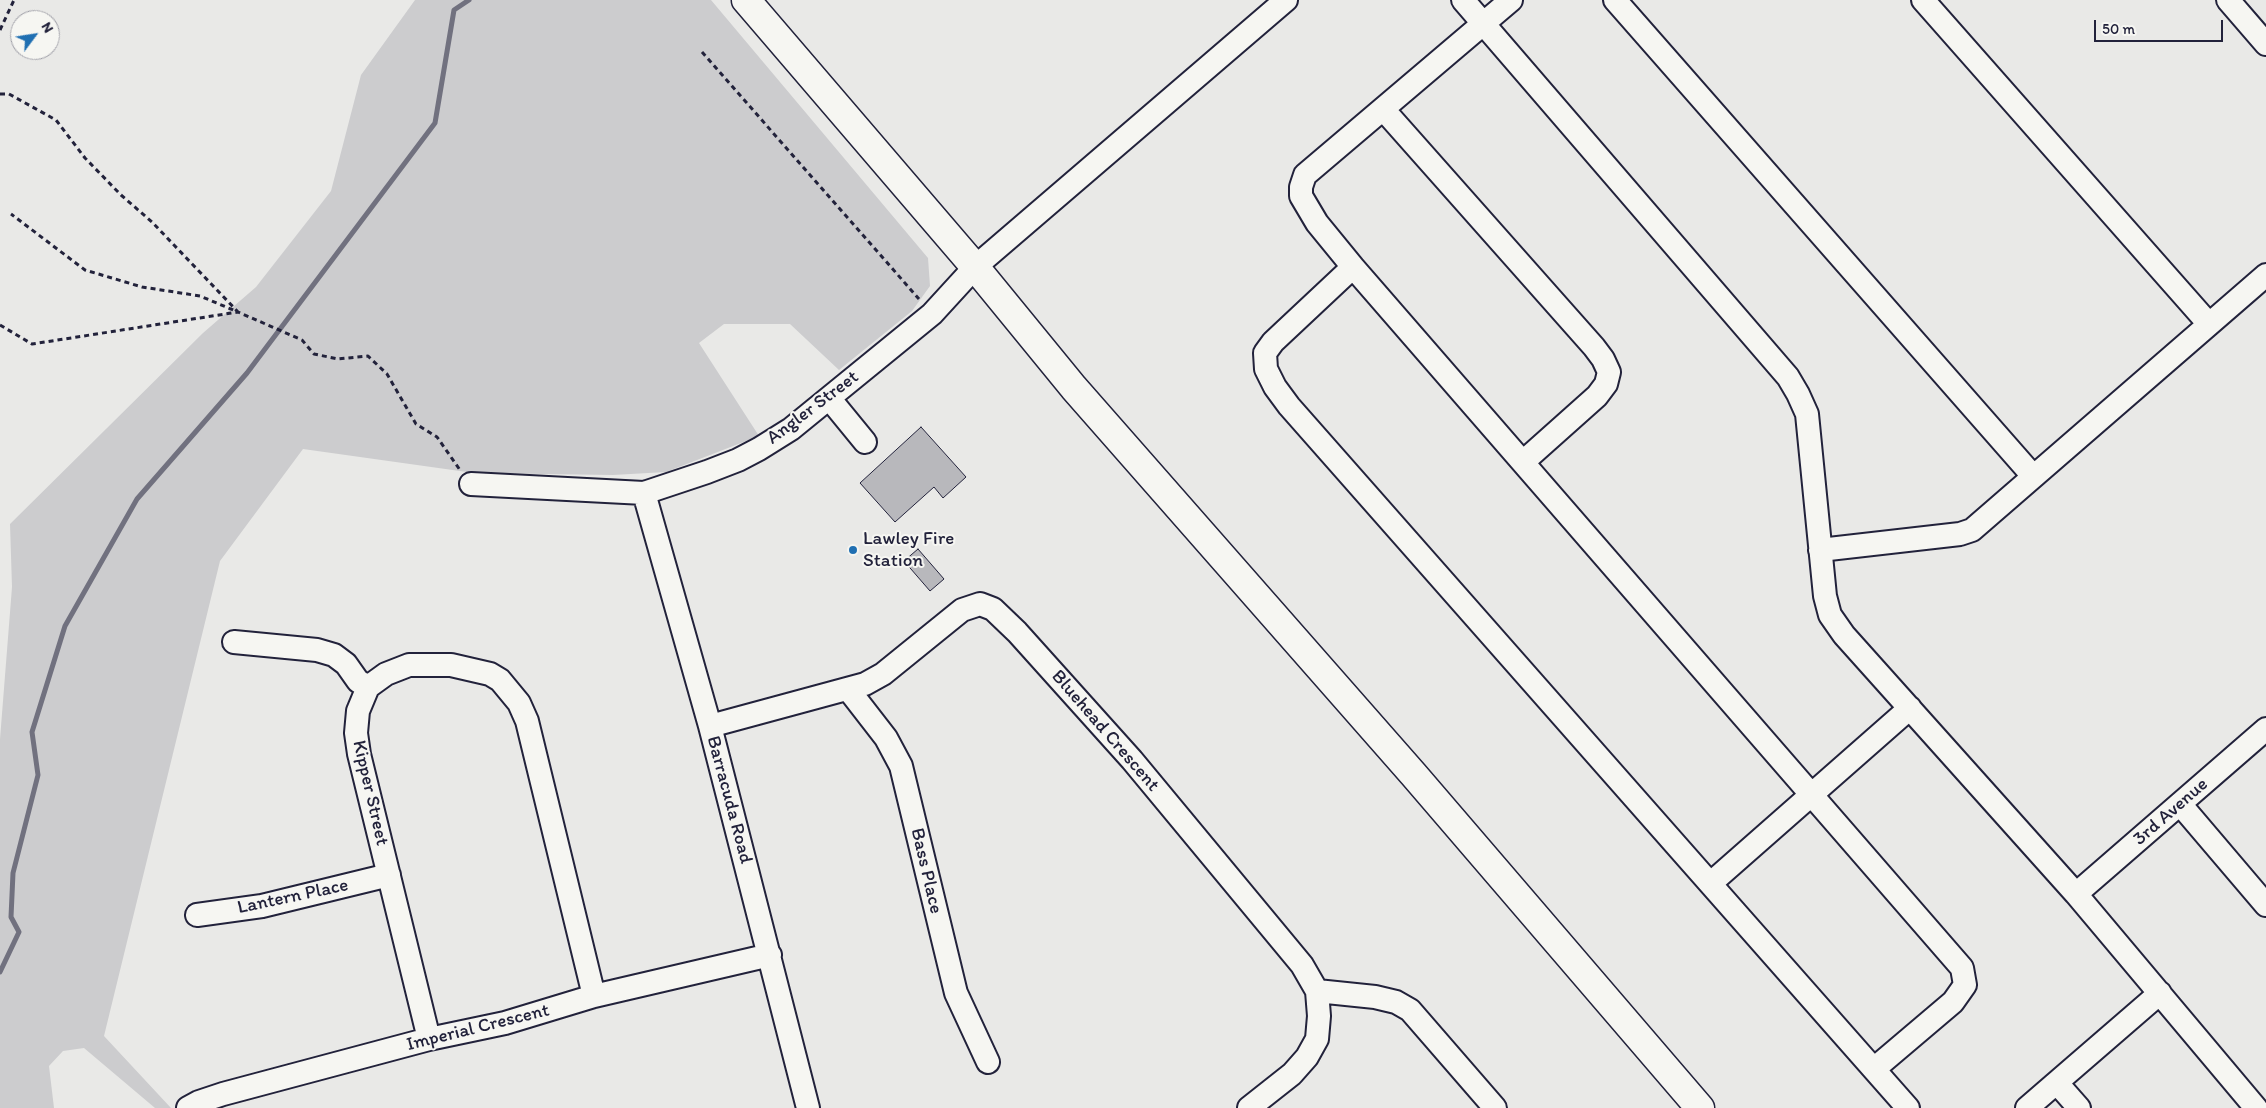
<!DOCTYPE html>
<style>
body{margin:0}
#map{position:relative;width:2266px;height:1108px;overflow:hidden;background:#e9e9e7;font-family:Itim,sans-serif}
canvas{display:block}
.north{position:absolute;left:10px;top:10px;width:50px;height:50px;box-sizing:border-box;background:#f6f6f2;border:1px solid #a1a1a9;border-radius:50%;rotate:59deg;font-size:14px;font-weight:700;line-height:20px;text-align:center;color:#22223b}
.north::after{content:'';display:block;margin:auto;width:18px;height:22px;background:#1f6fb2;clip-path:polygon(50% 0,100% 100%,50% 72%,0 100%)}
.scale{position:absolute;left:2094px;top:20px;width:129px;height:22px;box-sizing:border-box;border:2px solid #22223b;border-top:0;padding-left:6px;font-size:15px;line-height:18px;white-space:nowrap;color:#22223b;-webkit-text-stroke:4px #f6f6f2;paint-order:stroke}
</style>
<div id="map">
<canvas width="2266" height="1108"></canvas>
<div class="north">N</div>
<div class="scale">50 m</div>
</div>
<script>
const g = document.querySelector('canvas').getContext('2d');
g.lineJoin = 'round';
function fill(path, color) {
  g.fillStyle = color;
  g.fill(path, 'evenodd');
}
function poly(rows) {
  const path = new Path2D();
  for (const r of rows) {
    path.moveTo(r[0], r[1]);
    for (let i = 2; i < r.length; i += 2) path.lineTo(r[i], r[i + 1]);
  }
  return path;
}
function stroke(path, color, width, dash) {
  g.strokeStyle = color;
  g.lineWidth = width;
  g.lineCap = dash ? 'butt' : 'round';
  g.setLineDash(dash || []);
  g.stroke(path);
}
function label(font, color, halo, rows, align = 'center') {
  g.font = font + ' Itim,sans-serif';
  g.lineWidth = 4;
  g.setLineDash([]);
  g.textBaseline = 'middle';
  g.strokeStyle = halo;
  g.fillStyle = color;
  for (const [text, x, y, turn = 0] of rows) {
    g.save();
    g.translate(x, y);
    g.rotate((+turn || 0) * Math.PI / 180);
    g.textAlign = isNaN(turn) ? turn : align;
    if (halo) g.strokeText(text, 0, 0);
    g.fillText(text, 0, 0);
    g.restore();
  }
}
fill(poly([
 [415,0,711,0,928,258,930,286,912,311,839,370,790,324,724,324,699,343,759,436,666,472,613,475,474,473,303,449,220,561,104,1036,171,1108,155,1108,84,1048,63,1051,49,1066,54,1108,0,1108,0,739,12,587,10,524,203,333,256,287,331,191,361,75]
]), '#ccccce');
stroke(poly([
 [0,972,19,932,11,917,13,873,38,775,32,732,65,626,137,499,247,373,435,123,454,10,469,0]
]), '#71717f', 5);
const building = poly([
 [921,427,966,477,943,498,934,487,895,522,860,483,921,427],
 [918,549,944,579,930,591,904,561,918,549]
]);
fill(building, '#b8b8bc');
stroke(building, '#22223b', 1);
const minor = poly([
 [1463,0,1788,377,1798,394,1807,414,1825,596,1830,615,1844,635,2076,894,2256,1108],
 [1511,0,1305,175,1301,187,1301,196,1317,223,1353,267,1962,968,1965,985,1953,1002,1874,1069],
 [1615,0,2033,476],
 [1923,0,2208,323],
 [2228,0,2266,44],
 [1383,109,1594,347,1603,359,1609,372,1606,384,1597,396,1523,462],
 [1353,267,1273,342,1265,353,1266,369,1275,387,1289,406,1908,1108],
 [829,398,865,442],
 [471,484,644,493,707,472,738,460,759,449,791,429,932,314,975,267,1286,0],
 [644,493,710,726,808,1108],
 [1820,550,1960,534,1972,530,2266,275],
 [234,642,317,650,334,655,346,664,358,681,368,687],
 [848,689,886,738,901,766,956,993,988,1062],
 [710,726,865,684,883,674,962,610,980,604,993,609,1017,632,1132,760,1302,965,1317,991,1319,1016,1317,1039,1307,1057,1292,1074,1249,1108],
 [2180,804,2266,905],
 [1711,883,1910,708],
 [2076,894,2266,729],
 [197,915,262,906,389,875],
 [1317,991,1375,997,1396,1002,1410,1010,1495,1108],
 [429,1039,359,754,356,733,358,711,368,687,386,674,409,665,451,665,490,674,500,680,519,703,527,721,594,996],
 [2057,1083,2079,1108],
 [188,1108,199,1102,223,1094,429,1039,505,1023,594,996,770,955],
 [2027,1108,2160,993]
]);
const major = poly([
 [746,0,975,267,1074,388,1414,775,1700,1108]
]);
stroke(minor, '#22223b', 26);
stroke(major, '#22223b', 31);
stroke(poly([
 [0,30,14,0],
 [702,52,919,299],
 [0,94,9,94,56,120,85,158,121,195,152,222,238,312,200,296,142,287,85,270,11,214],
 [0,325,32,344,238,312,302,340,314,354,338,359,368,356,387,374,416,424,437,437,460,470]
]), '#22223b', 3, [5, 4]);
stroke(minor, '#f6f6f2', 22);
stroke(major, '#f6f6f2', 28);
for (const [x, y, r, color] of [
 [853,550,5,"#1f6fb2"]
]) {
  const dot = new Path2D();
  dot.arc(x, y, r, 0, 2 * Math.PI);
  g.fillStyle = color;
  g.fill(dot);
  stroke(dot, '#f6f6f2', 2);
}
label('19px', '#22223b', '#f6f6f2', [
 ["Angler Street",813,408,-37],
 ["Bluehead Crescent",1105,731,49],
 ["Kipper Street",370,793,77],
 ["Barracuda Road",729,800,75],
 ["3rd Avenue",2171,812,-41],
 ["Bass Place",926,871,77],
 ["Lantern Place",293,897,-12],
 ["Imperial Crescent",478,1028,-14]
]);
label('19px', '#22223b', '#f6f6f2', [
 ["Lawley Fire",863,539],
 ["Station",863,561]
], 'left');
</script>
